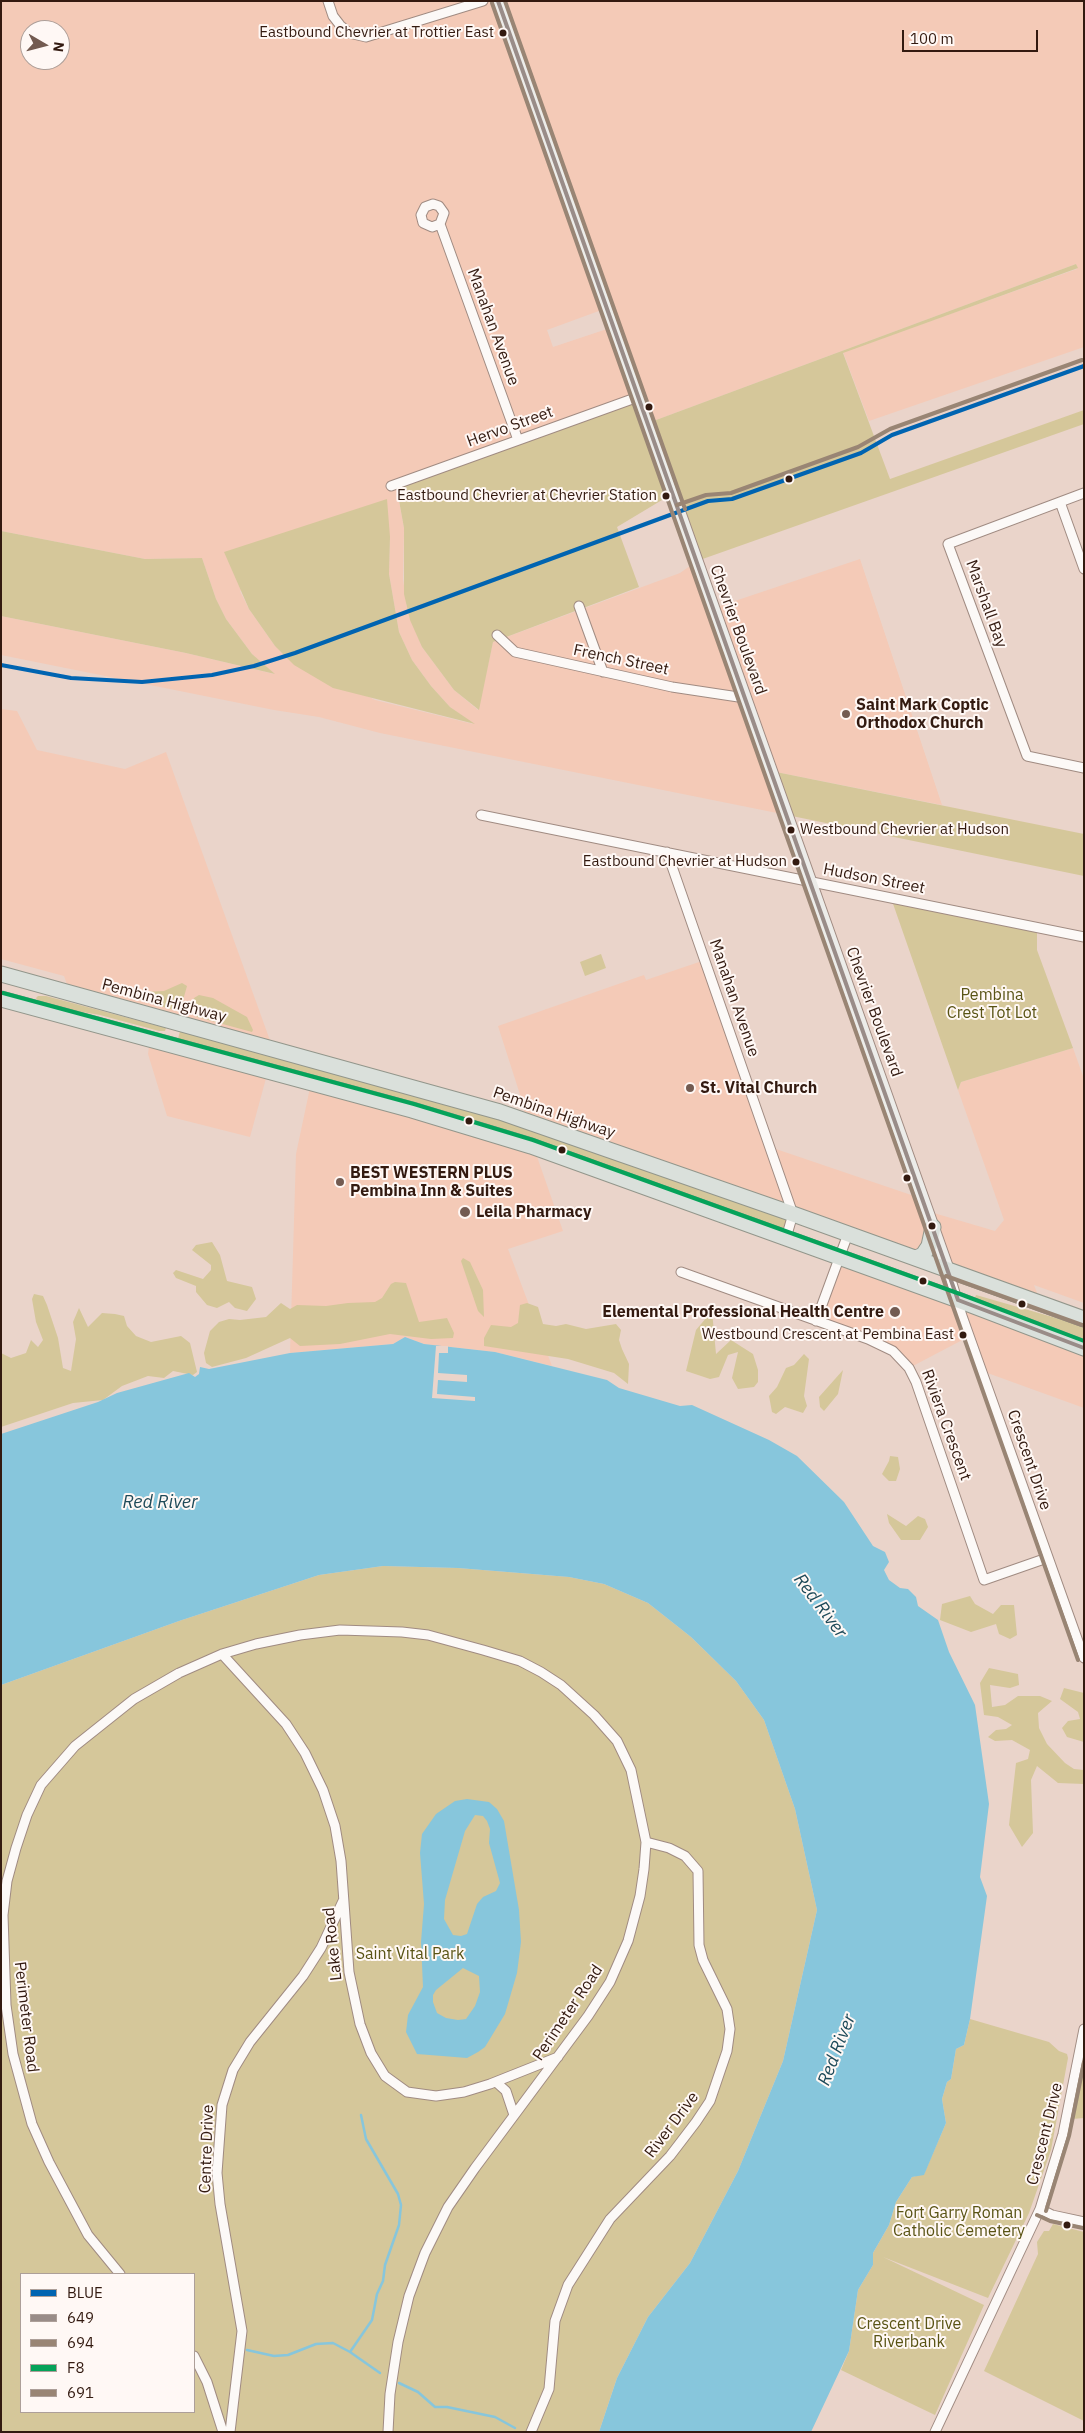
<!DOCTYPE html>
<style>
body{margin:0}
#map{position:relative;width:1085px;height:2433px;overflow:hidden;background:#ead4ca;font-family:"IBM Plex Sans",sans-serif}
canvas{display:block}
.frame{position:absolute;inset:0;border:2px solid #331a10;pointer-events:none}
.legend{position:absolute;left:20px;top:2273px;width:175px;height:140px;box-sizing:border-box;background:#fff8f5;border:1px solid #ad9f99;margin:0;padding:6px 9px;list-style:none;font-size:15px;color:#331a10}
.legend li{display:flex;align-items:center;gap:10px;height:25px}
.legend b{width:25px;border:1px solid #ad9f99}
.north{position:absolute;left:20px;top:20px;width:50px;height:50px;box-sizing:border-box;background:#fff8f5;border:1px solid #ad9f99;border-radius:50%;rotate:98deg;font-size:14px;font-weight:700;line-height:20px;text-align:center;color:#331a10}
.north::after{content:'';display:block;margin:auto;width:18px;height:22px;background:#735b51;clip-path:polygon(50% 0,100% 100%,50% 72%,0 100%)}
.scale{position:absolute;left:902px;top:30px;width:136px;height:22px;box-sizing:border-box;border:2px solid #331a10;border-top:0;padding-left:6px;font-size:15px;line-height:18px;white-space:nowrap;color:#331a10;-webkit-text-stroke:4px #fff8f5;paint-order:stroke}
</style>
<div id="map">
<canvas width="1085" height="2433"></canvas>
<div class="frame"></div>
<ul class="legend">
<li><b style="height:6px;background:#0064b1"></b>BLUE</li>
<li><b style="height:6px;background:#998c88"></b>649</li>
<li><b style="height:6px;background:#998574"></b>694</li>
<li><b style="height:6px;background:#05a35a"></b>F8</li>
<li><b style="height:6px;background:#998574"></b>691</li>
</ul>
<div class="north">N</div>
<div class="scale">100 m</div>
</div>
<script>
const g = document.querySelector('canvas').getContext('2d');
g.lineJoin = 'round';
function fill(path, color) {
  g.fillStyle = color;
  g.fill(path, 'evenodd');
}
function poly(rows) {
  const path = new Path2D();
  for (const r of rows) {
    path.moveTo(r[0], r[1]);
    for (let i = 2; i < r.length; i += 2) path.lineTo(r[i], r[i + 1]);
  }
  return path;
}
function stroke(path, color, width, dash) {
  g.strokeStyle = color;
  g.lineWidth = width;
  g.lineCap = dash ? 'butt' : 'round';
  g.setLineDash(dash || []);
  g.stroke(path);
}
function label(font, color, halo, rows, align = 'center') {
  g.font = font + ' "IBM Plex Sans",sans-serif';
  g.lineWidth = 4;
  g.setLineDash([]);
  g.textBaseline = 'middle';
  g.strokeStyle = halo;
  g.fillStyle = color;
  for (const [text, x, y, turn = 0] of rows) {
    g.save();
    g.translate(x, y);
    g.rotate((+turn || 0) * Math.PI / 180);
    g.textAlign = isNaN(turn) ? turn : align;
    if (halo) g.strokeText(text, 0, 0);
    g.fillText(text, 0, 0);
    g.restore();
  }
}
fill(poly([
 [1,1,1084,1,1084,347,869,421,843,352,1077,269,1076,264,648,423,396,485,404,528,403,579,407,607,422,647,454,690,478,710,493,642,680,573,697,561,714,608,860,559,942,805,771,771,787,815,380,733,319,717,274,710,1,655,1,616,186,653,274,674,252,654,226,619,216,599,202,558,145,559,1,531],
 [30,30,60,30,60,60,30,60],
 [607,308,613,327,553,347,547,330],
 [390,537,389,574,399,632,412,660,431,686,450,707,473,724,375,700,275,646,249,609,240,591],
 [1,709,17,711,37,750,125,769,166,752,272,1046,69,990,64,976,1,959],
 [705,960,770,1147,923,1199,927,1211,995,1231,1004,1220,958,1090,961,1082,1073,1048,1084,1079,1084,1303,1034,1285,1041,1303,525,1121,524,1107,498,1026,644,975,646,980],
 [150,1039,268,1071,250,1137,167,1116,148,1054],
 [311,1083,534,1148,563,1231,508,1249,552,1366,495,1352,424,1344,405,1337,393,1344,290,1353,296,1154],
 [839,1257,1084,1348,1084,1408,982,1371,970,1336,909,1368,893,1351,816,1321]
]), '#f4cab7');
fill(poly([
 [1076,264,1078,268,843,353,890,479,1084,410,1084,424,697,561,672,494,617,527,639,587,493,642,479,710,454,690,422,647,410,620,404,594,404,528,396,484,638,397,648,423],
 [387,499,390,537,389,574,399,632,412,660,431,686,450,707,475,724,333,688,294,665,275,646,249,609,224,552],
 [1,531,145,559,202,558,216,599,226,619,252,654,275,674,186,653,1,616],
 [771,771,1084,834,1084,876,787,815],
 [891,898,1037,928,1037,950,1073,1048,961,1082,958,1090],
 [601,954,606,968,585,976,580,962],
 [182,983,187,986,182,1004,174,1010,136,999,143,992,164,991],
 [199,995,213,998,247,1017,253,1030,252,1032,197,1017,193,1013,192,1005,194,998],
 [38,996,46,996,166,1028,165,1031,159,1031,100,1015,58,1008,39,1003,36,998],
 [182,1024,443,1095,793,1214,786,1238,534,1148,176,1046],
 [212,1242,220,1255,227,1281,252,1287,256,1299,247,1311,235,1308,229,1302,217,1308,207,1305,196,1292,196,1286,176,1278,173,1273,176,1270,203,1279,211,1270,211,1265,192,1250,196,1245],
 [463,1258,470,1262,483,1290,484,1317,478,1311,461,1261],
 [395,1282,406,1283,419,1322,447,1318,454,1333,453,1338,431,1339,390,1334,340,1344,300,1346,290,1338,246,1358,212,1367,206,1363,204,1353,210,1331,219,1322,229,1319,240,1320,266,1317,281,1303,290,1309,297,1305,326,1306,348,1303,375,1302,382,1298,391,1284],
 [34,1294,43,1296,47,1305,58,1338,63,1368,71,1371,76,1339,73,1322,79,1308,88,1327,102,1313,115,1314,124,1316,127,1326,136,1336,151,1342,181,1336,190,1343,197,1372,193,1375,173,1371,164,1378,148,1376,122,1386,103,1400,73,1403,1,1427,1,1353,11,1358,26,1353,31,1340,38,1347,43,1340,36,1322,32,1299],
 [976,1295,1084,1326,1084,1339,975,1298],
 [527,1303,538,1307,543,1324,556,1326,566,1324,586,1329,616,1324,621,1330,619,1340,622,1349,629,1364,628,1384,614,1373,568,1359,484,1346,484,1338,491,1325,511,1327,518,1323,520,1305],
 [712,1311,716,1354,731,1340,753,1354,758,1370,758,1382,754,1387,738,1389,732,1378,738,1352,728,1355,719,1377,710,1379,686,1371,696,1330],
 [804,1354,809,1359,804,1396,807,1406,803,1413,785,1407,776,1414,772,1412,769,1396,777,1387,786,1368,794,1365],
 [843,1370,838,1394,824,1411,820,1407,819,1397],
 [890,1456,898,1457,900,1469,896,1481,889,1481,882,1474,889,1461],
 [887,1514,906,1526,918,1516,925,1519,928,1527,920,1540,901,1540,889,1523],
 [383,1566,458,1568,569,1577,604,1584,648,1603,691,1637,736,1681,764,1720,795,1809,817,1910,783,2061,738,2171,690,2263,648,2317,617,2378,599,2432,1,2432,1,1685,179,1621,319,1575],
 [21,2274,194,2274,194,2412,21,2412],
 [970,1596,975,1604,993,1614,1001,1605,1014,1605,1017,1635,1010,1639,999,1634,996,1624,971,1632,940,1620,942,1604],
 [989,1668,1018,1674,1019,1685,1010,1688,990,1685,992,1707,1005,1705,1018,1696,1040,1696,1052,1701,1038,1713,1039,1728,1047,1744,1065,1763,1074,1769,1084,1770,1084,1784,1058,1783,1037,1766,1031,1780,1033,1833,1022,1847,1009,1825,1016,1763,1028,1759,1030,1750,1012,1740,995,1741,988,1737,996,1730,1006,1729,1012,1725,998,1717,984,1715,980,1683],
 [1064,1688,1084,1693,1084,1742,1067,1737,1062,1728,1068,1721,1080,1719,1078,1712,1060,1699],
 [970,2019,1049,2042,1059,2051,1067,2054,1068,2058,1051,2150,1029,2213,988,2298,883,2257,984,2305,935,2415,841,2370,849,2351,858,2290,873,2265,873,2253,889,2225,896,2202,912,2177,924,2174,946,2123,942,2099,947,2082,951,2079,956,2049,964,2045],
 [1084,2061,1084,2118,1072,2119],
 [1053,2224,1084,2232,1084,2421,984,2371,1038,2254,1037,2242,1044,2231,1049,2231]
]), '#d5c79a');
fill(poly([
 [405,1337,424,1344,495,1352,607,1380,619,1388,680,1406,692,1405,769,1440,797,1456,844,1502,873,1546,885,1552,889,1562,884,1570,889,1580,900,1588,908,1589,916,1597,918,1606,938,1620,949,1652,975,1705,989,1804,980,1877,987,1896,970,2019,964,2045,956,2049,951,2079,947,2082,942,2099,946,2123,924,2175,912,2177,896,2202,889,2225,873,2253,873,2265,858,2290,849,2351,811,2432,599,2432,617,2378,648,2317,690,2263,738,2171,783,2061,817,1910,795,1809,764,1720,736,1681,691,1637,648,1603,604,1584,569,1577,458,1568,383,1566,319,1575,179,1621,1,1685,1,1434,98,1402,117,1393,189,1373,195,1377,199,1374,200,1367,209,1369,290,1353,393,1344],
 [467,1799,489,1802,497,1809,504,1821,519,1910,521,1942,517,1973,505,2014,485,2047,478,2052,467,2058,417,2054,406,2032,408,2015,423,1987,421,1942,424,1904,420,1853,422,1834,436,1814,455,1801],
 [475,1815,483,1816,487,1821,490,1829,489,1843,500,1883,496,1891,483,1897,477,1904,467,1934,461,1936,453,1935,444,1919,445,1900,465,1831],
 [463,1968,479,1976,480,1992,475,2006,466,2019,458,2020,446,2018,437,2013,433,2002,433,1995,436,1990]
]), '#87c6dc');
fill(poly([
 [436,1346,448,1346,448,1353,439,1353,438,1373,467,1375,467,1382,438,1380,437,1394,475,1397,475,1401,432,1398]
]), '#ead4ca');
stroke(poly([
 [247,2350,274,2356,288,2355,316,2344,333,2343,350,2352,380,2373],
 [350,2352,372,2320,377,2294,383,2281,385,2265,399,2225,401,2205,398,2194,366,2139,361,2115],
 [399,2383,418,2392,435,2407,447,2407,495,2417,515,2428]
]), '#87c6dc', 2.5);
const street = poly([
 [328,1,333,16,340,25,349,33,366,37,483,1],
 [440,224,432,227,423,223,421,215,425,207,433,204,439,206,444,213,440,224,518,440],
 [391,486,638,397],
 [1084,493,948,544,1027,756,1084,768],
 [1060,502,1084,569],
 [579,606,603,672],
 [497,635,515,652,672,687,745,698],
 [481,815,1084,937],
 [667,852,793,1214,786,1238],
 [948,1270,962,1316,1084,1658],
 [681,1272,868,1339,893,1351,909,1368,916,1382,984,1580,1047,1558],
 [816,1321,848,1234],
 [222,1654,286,1724,305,1753,323,1790,335,1826,341,1861,349,1972,360,2024,371,2053,385,2076,407,2092,436,2096,464,2092,490,2084,558,2057],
 [496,2082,506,2091,514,2115],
 [1040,2209,1052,2215,1084,2222],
 [120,2274,88,2235,49,2162,32,2124,13,2054,6,2005,3,1915,7,1881,16,1848,27,1815,41,1785,75,1746,134,1699,179,1673,222,1654,256,1644,300,1635,340,1630,402,1632,428,1635,483,1650,520,1661,541,1672,561,1685,594,1715,617,1741,631,1770,646,1842,644,1869,640,1896,628,1941,610,1982,588,2016,475,2168,448,2207,425,2253,409,2296,398,2342,390,2394,388,2432],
 [194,2356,207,2382,223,2432],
 [230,2432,242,2331,220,2204,217,2173,222,2105,233,2070,250,2042,303,1976,321,1948,343,1901],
 [531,2432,549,2389,555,2321,568,2285,610,2219,670,2156,696,2122,710,2101,727,2051,730,2029,727,2009,703,1960,699,1945,698,1871,685,1856,669,1848,646,1842],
 [935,2432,1040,2209,1063,2134,1084,2029]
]);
const secondary = poly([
 [498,1,948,1270]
]);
const primary = poly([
 [1,974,500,1112,793,1214,1084,1319],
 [1,999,412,1110,531,1146,958,1300,1084,1348],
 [916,1258,923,1255,929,1246,933,1227]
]);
stroke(street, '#a08b82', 11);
stroke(secondary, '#a08b82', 14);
stroke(primary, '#92968b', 17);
stroke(street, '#fcf9f7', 9);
stroke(secondary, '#ecece9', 12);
stroke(primary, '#dae0db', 15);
stroke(poly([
 [1,665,71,678,142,682,212,675,254,666,295,653,708,501,732,499,861,453,892,435,1084,366]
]), '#0064b1', 4);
stroke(poly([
 [498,1,958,1300,1084,1348]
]), '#998c88', 4);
stroke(poly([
 [492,3,1078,1660],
 [946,1276,1082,1325],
 [1046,2211,1069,2136,1084,2062],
 [1037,2215,1050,2221,1083,2228]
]), '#998574', 4);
stroke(poly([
 [3,993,414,1104,533,1140,960,1294,1084,1341]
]), '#05a35a', 4);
stroke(poly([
 [505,1,685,509],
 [677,505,706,495,731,493,742,489,858,447,890,429,1082,360]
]), '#998574', 4);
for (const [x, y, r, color] of [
 [503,33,4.5,"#331a10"],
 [649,407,4.5,"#331a10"],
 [789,479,4.5,"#331a10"],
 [666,496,4.5,"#331a10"],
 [846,714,5,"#735b51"],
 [791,830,4.5,"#331a10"],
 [796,862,4.5,"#331a10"],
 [690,1088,5,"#735b51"],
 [469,1121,4.5,"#331a10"],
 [562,1150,4.5,"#331a10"],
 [907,1178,4.5,"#331a10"],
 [340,1182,5,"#735b51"],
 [465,1212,6,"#735b51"],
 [932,1226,4.5,"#331a10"],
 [923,1281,4.5,"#331a10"],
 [1022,1304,4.5,"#331a10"],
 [895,1312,6,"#735b51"],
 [963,1335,4.5,"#331a10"],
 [1067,2225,4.5,"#331a10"]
]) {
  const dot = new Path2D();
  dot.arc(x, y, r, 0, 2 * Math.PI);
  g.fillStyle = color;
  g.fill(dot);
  stroke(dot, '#fff8f5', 2);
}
label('15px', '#331a10', '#fff8f5', [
 ["Eastbound Chevrier at Trottier East",494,33],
 ["Eastbound Chevrier at Chevrier Station",657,496],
 ["Westbound Chevrier at Hudson",800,830,"left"],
 ["Eastbound Chevrier at Hudson",787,862],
 ["Westbound Crescent at Pembina East",954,1335]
], 'right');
label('16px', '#331a10', '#fff8f5', [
 ["Manahan Avenue",493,327,70],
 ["Hervo Street",510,427,-20],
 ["Marshall Bay",986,604,70],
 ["Chevrier Boulevard",738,630,70],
 ["French Street",621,660,12],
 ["Hudson Street",874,879,11],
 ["Manahan Avenue",734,998,71],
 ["Pembina Highway",164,1001,15],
 ["Chevrier Boulevard",874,1012,70],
 ["Pembina Highway",554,1113,19],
 ["Riviera Crescent",946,1425,70],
 ["Crescent Drive",1029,1460,71],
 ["Lake Road",333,1944,-96],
 ["Perimeter Road",568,2013,-56],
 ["Perimeter Road",26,2017,83],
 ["River Drive",672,2125,-53],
 ["Crescent Drive",1045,2134,-76],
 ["Centre Drive",207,2149,-88]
]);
label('bold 16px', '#331a10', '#fff8f5', [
 ["Saint Mark Coptic",856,705],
 ["Orthodox Church",856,723],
 ["St. Vital Church",700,1088],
 ["BEST WESTERN PLUS",350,1173],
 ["Pembina Inn & Suites",350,1191],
 ["Leila Pharmacy",476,1212],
 ["Elemental Professional Health Centre",884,1312,"right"]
], 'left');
label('16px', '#595314', '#fff8f5', [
 ["Pembina",992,995],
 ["Crest Tot Lot",992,1013],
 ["Saint Vital Park",410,1954],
 ["Fort Garry Roman",959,2213],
 ["Catholic Cemetery",959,2231],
 ["Crescent Drive",909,2324],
 ["Riverbank",909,2342]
]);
label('italic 18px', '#1e4a59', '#fff8f5', [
 ["Red River",160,1503],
 ["Red River",820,1606,53],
 ["Red River",837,2050,-69]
]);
</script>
